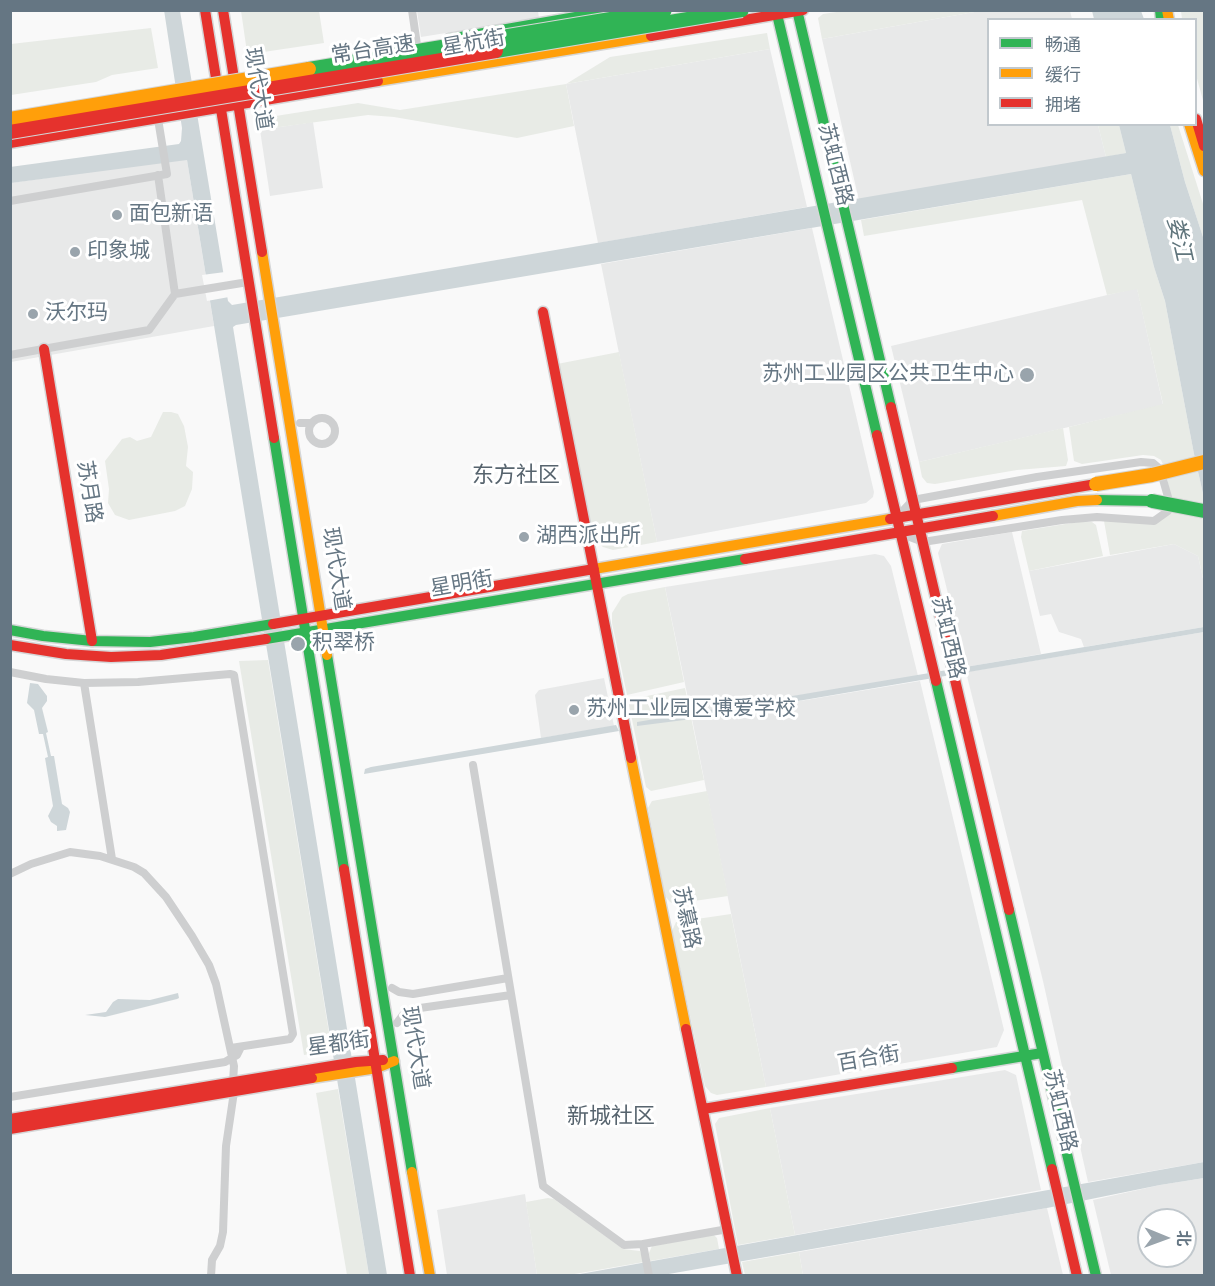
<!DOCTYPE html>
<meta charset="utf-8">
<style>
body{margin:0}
#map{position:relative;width:1215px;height:1286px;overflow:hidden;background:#f9f9f9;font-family:"Nunito Sans","Noto Sans SC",sans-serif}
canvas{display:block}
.frame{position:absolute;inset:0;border:12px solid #657683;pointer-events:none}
.legend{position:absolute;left:987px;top:18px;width:210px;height:108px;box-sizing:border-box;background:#fff;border:2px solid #c1c8cd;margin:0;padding:8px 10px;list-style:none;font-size:18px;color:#657683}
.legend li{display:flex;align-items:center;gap:12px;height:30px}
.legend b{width:30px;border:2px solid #c1c8cd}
.north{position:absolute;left:1137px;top:1208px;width:60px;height:60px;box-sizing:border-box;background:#fff;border:2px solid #c1c8cd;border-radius:50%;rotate:91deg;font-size:16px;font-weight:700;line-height:24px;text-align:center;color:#657683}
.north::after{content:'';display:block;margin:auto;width:21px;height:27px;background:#99a4ac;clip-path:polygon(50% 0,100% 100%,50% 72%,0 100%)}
</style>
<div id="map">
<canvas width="1215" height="1286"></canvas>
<div class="frame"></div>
<ul class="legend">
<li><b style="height:8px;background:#30b455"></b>畅通</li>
<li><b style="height:8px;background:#ff9f0a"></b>缓行</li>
<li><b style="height:8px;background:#e5322d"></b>拥堵</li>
</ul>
<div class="north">北</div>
</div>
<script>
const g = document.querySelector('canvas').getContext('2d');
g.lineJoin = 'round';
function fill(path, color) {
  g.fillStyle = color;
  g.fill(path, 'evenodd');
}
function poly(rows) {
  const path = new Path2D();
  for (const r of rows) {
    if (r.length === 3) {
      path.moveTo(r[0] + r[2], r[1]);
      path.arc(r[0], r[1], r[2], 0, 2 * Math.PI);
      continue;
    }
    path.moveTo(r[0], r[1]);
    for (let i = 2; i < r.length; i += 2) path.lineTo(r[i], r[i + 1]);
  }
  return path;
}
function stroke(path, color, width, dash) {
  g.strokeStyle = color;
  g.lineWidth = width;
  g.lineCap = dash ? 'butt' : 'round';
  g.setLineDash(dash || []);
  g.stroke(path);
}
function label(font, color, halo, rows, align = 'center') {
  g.font = font + ' "Nunito Sans","Noto Sans SC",sans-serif';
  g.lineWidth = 6;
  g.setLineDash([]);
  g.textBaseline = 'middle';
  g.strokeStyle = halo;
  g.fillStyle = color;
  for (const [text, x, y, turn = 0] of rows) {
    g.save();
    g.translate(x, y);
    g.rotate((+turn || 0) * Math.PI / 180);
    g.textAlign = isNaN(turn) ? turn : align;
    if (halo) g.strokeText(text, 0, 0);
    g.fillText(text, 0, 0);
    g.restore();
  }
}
fill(poly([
 [417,11,538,11,539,18,421,37],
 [980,11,1070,11,1072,19,988,20,988,124,1098,125,1106,157,860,205,822,39],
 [770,49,807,207,598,243,566,84],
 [313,122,323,188,270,196,260,130],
 [184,159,187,160,214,326,11,362,10,183],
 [812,228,874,492,873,497,866,503,657,542,601,264],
 [1137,288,1163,405,919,462,891,346],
 [1012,532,1041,654,966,667,938,553,942,544],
 [1174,544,1198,556,1204,583,1204,627,1084,647,1081,639,1059,632,1051,614,1040,616,1029,571],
 [875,554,884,556,891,566,918,676,691,713,665,587],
 [1204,632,1204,1162,1088,1182,1043,981,966,672],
 [604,678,614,726,541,738,535,695,539,690],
 [920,681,1004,1030,997,1047,766,1087,692,719],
 [1005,1070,1016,1075,1041,1190,795,1235,770,1108],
 [1204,1178,1204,1275,1111,1275,1093,1200,1160,1185],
 [1149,1220,1185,1220,1185,1256,1149,1256],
 [525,1194,537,1275,447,1275,437,1210],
 [1047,1208,1063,1275,803,1275,799,1252]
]), '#e8e9e9');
fill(poly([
 [241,11,319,11,324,43,250,54,247,52],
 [843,11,843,10,980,11,822,39,818,18,823,14],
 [1181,11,1204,11,1204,104,1196,75,1196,20,1182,19],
 [151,28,158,68,112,75,96,82,11,95,11,44],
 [767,33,770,49,566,84,574,126,517,138,394,117,368,115,258,130,263,118,358,103,400,110,566,84,610,57],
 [1098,125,1119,125,1126,153,1106,157],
 [1170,125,1178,125,1204,207,1204,240,1185,182],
 [1131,174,1154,267,1165,301,1194,454,1204,498,1204,583,1198,556,1174,544,1110,555,1104,521,1158,521,1171,498,1165,469,1161,460,1154,456,1143,455,1082,464,1074,461,1069,427,1163,404,1137,289,1107,295,1082,200,864,236,861,220],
 [619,352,657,542,613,550,603,547,597,542,592,534,557,364],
 [163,412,171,412,178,414,184,426,188,447,186,466,193,472,192,489,185,506,175,511,129,520,115,515,108,503,109,489,105,461,122,439,130,437,137,441,151,437],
 [1063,428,1068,460,1066,466,1017,470,935,484,927,483,922,477,919,462],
 [1084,521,1092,522,1096,525,1103,556,1029,571,1021,537,1022,531],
 [665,587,684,682,627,695,612,623,612,613,622,597,628,594],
 [268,660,332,1051,304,1055,239,661],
 [685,688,704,780,651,791,646,787,628,700],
 [707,791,728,896,674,904,670,902,665,896,648,808,652,801],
 [731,914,766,1087,717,1095,711,1093,705,1086,672,931,676,922],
 [338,1089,369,1275,347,1275,316,1093],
 [770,1108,795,1235,738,1245,715,1124,719,1118],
 [548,1198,554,1199,623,1249,640,1251,644,1262,569,1275,537,1275,526,1202],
 [714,1235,717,1238,719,1249,650,1261,649,1253,652,1246],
 [799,1252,803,1275,745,1275,742,1262]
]), '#e8ebe6');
fill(poly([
 [164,10,180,11,228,301,232,305,1126,153,1119,125,1170,125,1185,182,1204,240,1204,498,1194,454,1165,301,1154,267,1131,174,236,325,233,327,387,1275,369,1275,187,160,11,183,10,167,179,144,181,141,182,128],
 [1092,11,1141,11,1144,19,1094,19],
 [1204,627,1204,632,692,719,637,726,637,722],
 [30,683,38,684,47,696,47,701,42,708,48,732,46,733,51,756,54,756,62,804,68,808,70,812,66,830,57,831,57,826,51,822,48,816,53,806,45,758,48,757,43,734,39,734,34,710,27,703],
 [616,725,619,731,364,774,365,769,371,767],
 [178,993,179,998,177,999,105,1017,85,1015,106,1012,113,1002,118,999,150,1000],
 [1204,1162,1204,1178,1160,1185,1047,1208,663,1275,569,1276]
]), '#ced6d9');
fill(poly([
 [225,272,229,297,207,301,202,275]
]), '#f9f9f9');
const fast = poly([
 [776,10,877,435],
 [797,10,891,407],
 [1160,10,1161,20],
 [449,39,616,10],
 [274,438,344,869],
 [1097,500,1152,501],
 [10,630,43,636,92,641,150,642,194,637,273,624],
 [266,639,745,559],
 [327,655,412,1172],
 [936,681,1052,1169],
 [1009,910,1096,1276],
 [952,1068,1042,1053]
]);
const slow = poly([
 [1167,10,1169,20],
 [378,81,651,36],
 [1189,124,1204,171],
 [262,252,327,655],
 [993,516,1077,501,1097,500],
 [594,569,890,519],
 [631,758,686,1029],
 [312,1078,377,1068,394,1061],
 [412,1172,430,1276]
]);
const jam = poly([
 [205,10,274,438],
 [223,10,262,252],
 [651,36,803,10],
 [1196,119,1204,146],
 [10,143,378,81],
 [543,312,631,758],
 [44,349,92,641],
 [891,407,1009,910],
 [877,435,936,681],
 [890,519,1096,484],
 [745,559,993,516],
 [273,624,594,569],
 [10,645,66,654,111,657,161,655,266,639],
 [344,869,410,1276],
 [686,1029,737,1276],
 [703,1109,952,1068],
 [10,1119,356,1062,383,1060],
 [10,1129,312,1078],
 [1052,1169,1077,1276]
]);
stroke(fast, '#d5d6d7', 13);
stroke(slow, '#d5d6d7', 13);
stroke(jam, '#d5d6d7', 13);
stroke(poly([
 [412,10,417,45],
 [10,201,167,174,158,119],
 [175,294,248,282],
 [10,355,149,330,175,294,158,175],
 [322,431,13],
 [300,423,311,423],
 [897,517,913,500,1037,477,1141,462,1153,463,1160,469,1168,497,1168,511,1154,521,1097,517,1062,520,923,542,902,534],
 [10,672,46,679,84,683,138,682,230,674,234,675,293,1034,290,1039,231,1048],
 [84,683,112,859],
 [473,765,543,1186,624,1245,643,1244,728,1229],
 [10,874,31,864,70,852,100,856,134,867,144,873,166,897,192,936,209,965,216,984,234,1066,233,1082,234,1092,226,1146,223,1232,220,1246,212,1260,211,1276],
 [392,988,399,992,413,994,508,978],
 [397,1023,403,1015,413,1009,511,995],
 [10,1097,225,1062,237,1055,241,1047],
 [643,1244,649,1276]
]), '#cecfd0', 8);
stroke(fast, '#30b455', 10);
stroke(slow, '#ff9f0a', 10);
stroke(jam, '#e5322d', 10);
const fastBridge = poly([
 [496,51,742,10],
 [309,69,665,10],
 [1152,501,1204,511]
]);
const slowBridge = poly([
 [10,119,309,69],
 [1096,484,1152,475,1204,462]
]);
const jamBridge = poly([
 [10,132,496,51]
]);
stroke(fastBridge, '#d5d6d6', 16, []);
stroke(slowBridge, '#d5d6d6', 16, []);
stroke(jamBridge, '#d5d6d6', 16, []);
stroke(fastBridge, '#30b455', 14);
stroke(slowBridge, '#ff9f0a', 14);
stroke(jamBridge, '#e5322d', 14);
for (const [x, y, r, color] of [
 [117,215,6,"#99a4ac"],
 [75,252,6,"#99a4ac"],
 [33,314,6,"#99a4ac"],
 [1027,375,8,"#99a4ac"],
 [524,537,6,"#99a4ac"],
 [298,644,8,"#99a4ac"],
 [574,710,6,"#99a4ac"]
]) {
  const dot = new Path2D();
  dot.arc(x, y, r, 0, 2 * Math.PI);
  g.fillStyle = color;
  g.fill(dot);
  stroke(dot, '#fff', 2);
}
label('21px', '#657683', '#fff', [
 ["星杭街",474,44,-10],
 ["常台高速",373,51,-9],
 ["现代大道",257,89,81],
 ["苏虹西路",834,165,76],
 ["苏月路",88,492,81],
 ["现代大道",335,569,81],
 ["星明街",462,585,-10],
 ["苏虹西路",947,638,77],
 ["苏慕路",685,918,78],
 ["星都街",339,1045,-8],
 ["现代大道",414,1048,81],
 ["百合街",869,1060,-10],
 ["苏虹西路",1059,1111,77]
]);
label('21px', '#657683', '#fff', [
 ["面包新语",129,215],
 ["印象城",87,252],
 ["沃尔玛",45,314],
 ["苏州工业园区公共卫生中心",1014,375,"right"],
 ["湖西派出所",536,537],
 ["积翠桥",312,644],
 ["苏州工业园区博爱学校",586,710]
], 'left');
label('italic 22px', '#60757c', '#fff', [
 ["娄江",1178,239,77]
]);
label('22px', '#57646e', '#fff', [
 ["东方社区",516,477],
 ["新城社区",611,1118]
]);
</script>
